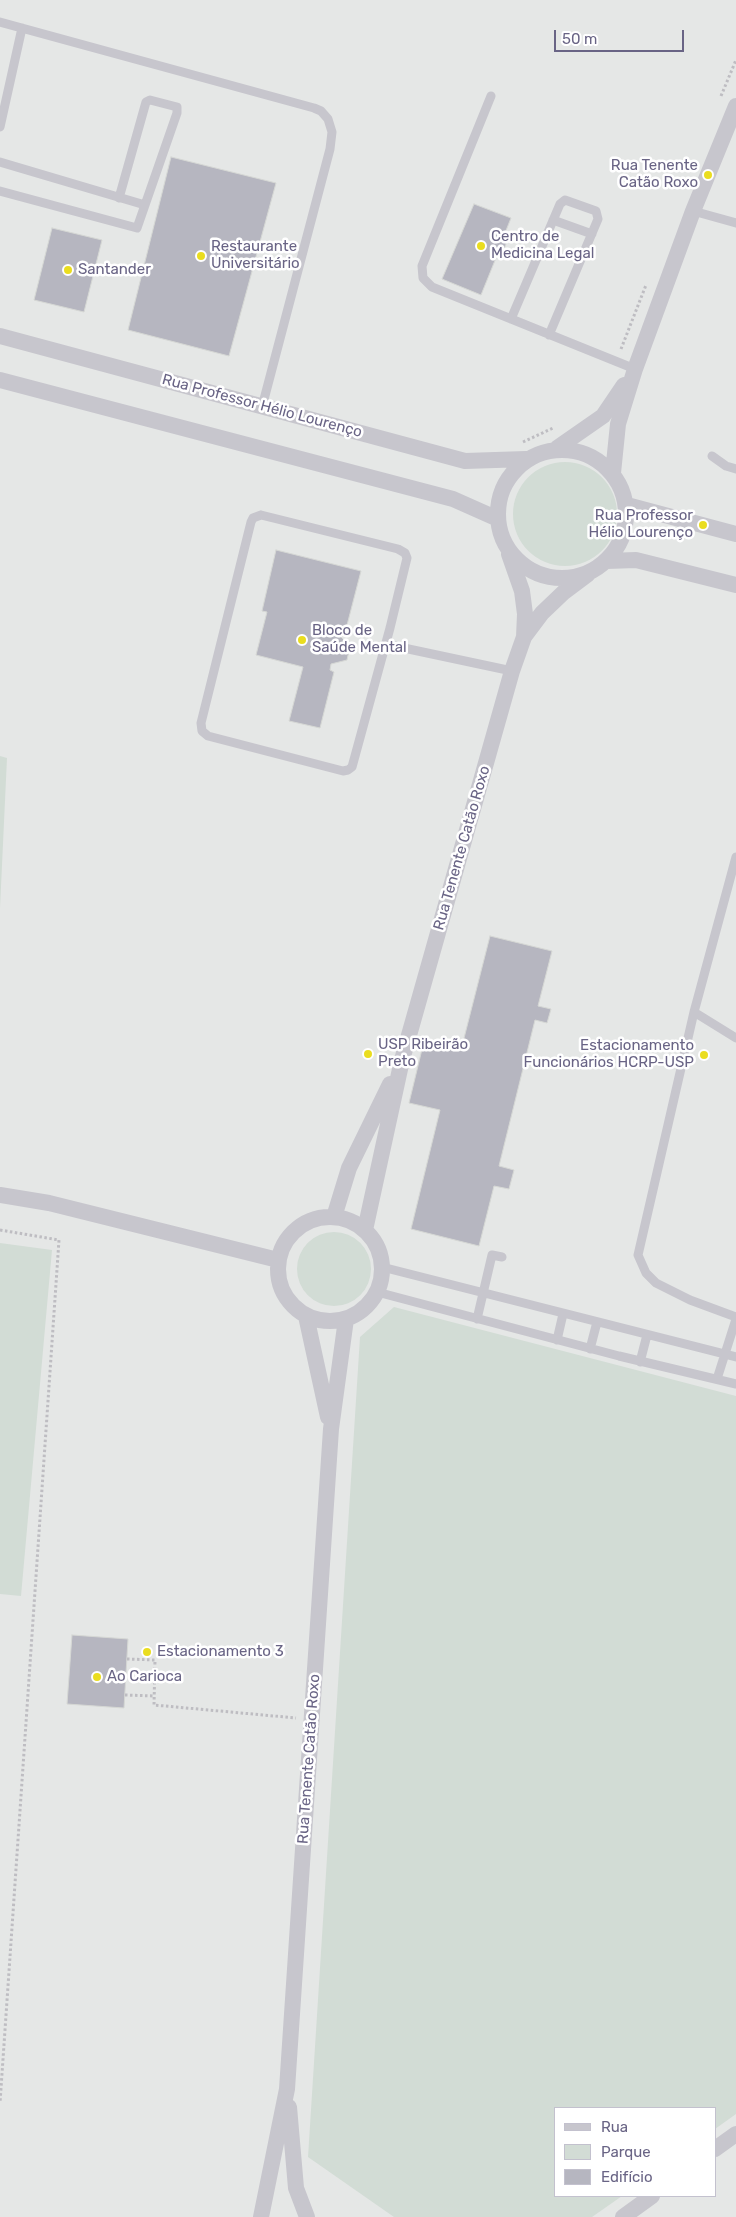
<!DOCTYPE html>
<meta charset="utf-8">
<style>
body{margin:0}
#map{position:relative;width:736px;height:2217px;overflow:hidden;background:#f4f6f3;font-family:Rubik,sans-serif}
canvas{display:block}
.legend{position:absolute;left:554px;top:2107px;width:162px;height:90px;box-sizing:border-box;background:#fff;border:1px solid #c3c1ce;margin:0;padding:6px 9px;list-style:none;font-size:15px;color:#696485}
.legend li{display:flex;align-items:center;gap:10px;height:25px}
.legend b{width:25px;border:1px solid #c3c1ce}
.scale{position:absolute;left:554px;top:30px;width:130px;height:22px;box-sizing:border-box;border:2px solid #696485;border-top:0;padding-left:6px;font-size:15px;line-height:18px;white-space:nowrap;color:#696485;-webkit-text-stroke:4px #fff;paint-order:stroke}
</style>
<div id="map">
<canvas width="736" height="2217"></canvas>
<ul class="legend">
<li><b style="height:6px;background:#c7c6cd"></b>Rua</li>
<li><b style="height:14px;background:#d2dcd5"></b>Parque</li>
<li><b style="height:14px;background:#b6b6c0"></b>Edifício</li>
</ul>
<div class="scale">50 m</div>
</div>
<script>
const g = document.querySelector('canvas').getContext('2d');
g.lineJoin = 'round';
function fill(path, color) {
  g.fillStyle = color;
  g.fill(path, 'evenodd');
}
function poly(rows) {
  const path = new Path2D();
  for (const r of rows) {
    if (r.length === 3) {
      path.moveTo(r[0] + r[2], r[1]);
      path.arc(r[0], r[1], r[2], 0, 2 * Math.PI);
      continue;
    }
    path.moveTo(r[0], r[1]);
    for (let i = 2; i < r.length; i += 2) path.lineTo(r[i], r[i + 1]);
  }
  return path;
}
function stroke(path, color, width, dash) {
  g.strokeStyle = color;
  g.lineWidth = width;
  g.lineCap = dash ? 'butt' : 'round';
  g.setLineDash(dash || []);
  g.stroke(path);
}
function label(font, color, halo, rows, align = 'center') {
  g.font = font + ' Rubik,sans-serif';
  g.lineWidth = 5;
  g.setLineDash([]);
  g.textBaseline = 'middle';
  g.strokeStyle = halo;
  g.fillStyle = color;
  for (const [text, x, y, turn = 0] of rows) {
    g.save();
    g.translate(x, y);
    g.rotate((+turn || 0) * Math.PI / 180);
    g.textAlign = isNaN(turn) ? turn : align;
    if (halo) g.strokeText(text, 0, 0);
    g.fillText(text, 0, 0);
    g.restore();
  }
}
fill(poly([
 [0,0,736,0,736,2217,0,2217],
 [555,2108,715,2108,715,2196,555,2196]
]), '#e5e7e6');
fill(poly([
 [565,514,52],
 [0,756,7,758,0,908],
 [334,1269,37],
 [0,1243,52,1250,21,1596,0,1594],
 [394,1307,736,1396,736,2114,715,2129,715,2108,555,2108,555,2196,622,2196,592,2217,394,2217,308,2157,360,1337]
]), '#d2dcd5');
const building = poly([
 [171,157,276,183,229,356,128,330,171,157],
 [474,204,511,218,503,238,508,239,502,254,498,253,481,295,442,279,474,204],
 [52,228,102,240,84,312,34,300,52,228],
 [276,550,361,571,346,629,340,628,338,634,350,646,347,660,331,664,330,670,334,672,320,728,289,721,303,667,256,655,267,612,262,611,276,550],
 [490,936,552,951,538,1006,551,1009,547,1023,535,1020,499,1166,514,1170,509,1189,494,1186,479,1246,411,1229,440,1110,409,1103,424,1041,461,1050,490,936],
 [72,1635,128,1639,124,1708,67,1704,72,1635]
]);
fill(building, '#b6b6c0');
stroke(building, '#d6d8d5', 1);
stroke(poly([
 [721,96,736,60],
 [621,349,646,285],
 [523,442,553,428],
 [0,1230,59,1240,0,2103],
 [127,1659,155,1660,154,1705,296,1718],
 [125,1695,154,1696]
]), '#bebdc2', 3, [2.5, 2.5]);
stroke(poly([
 [0,22,314,108,321,111,328,119,332,132,330,149,262,407],
 [491,96,422,266,423,278,432,287,635,369],
 [0,127,22,28],
 [0,162,145,205],
 [0,191,137,228,177,113,177,107,150,100,146,102,119,198],
 [693,211,736,223],
 [553,220,592,234],
 [511,319,560,204,565,200,596,211,598,219,549,335],
 [712,456,726,466,736,469],
 [261,515,398,549,405,553,407,558,390,628,352,767,348,770,343,771,208,736,202,731,201,723,251,522,253,518,261,515],
 [385,644,512,671],
 [736,857,694,1012,638,1255,646,1273,656,1283,690,1300,736,1317],
 [694,1012,736,1038],
 [382,1267,736,1357],
 [377,1292,619,1356,736,1384],
 [477,1319,492,1255,502,1257],
 [557,1340,563,1314],
 [590,1349,597,1322],
 [640,1362,647,1335],
 [717,1379,736,1319]
]), '#c7c6cd', 9);
stroke(poly([
 [0,336,465,461,526,459],
 [0,380,453,499,498,519],
 [557,448,603,416,624,385],
 [562,514,64],
 [613,473,618,424,635,369,693,211,736,106],
 [627,505,736,534],
 [509,554,522,591,525,614,524,637],
 [607,561,636,560,736,585],
 [0,1195,49,1203,278,1260],
 [330,1269,52],
 [334,1217,349,1168,390,1084],
 [365,1230,402,1060,512,671,524,637,542,613,564,592,588,574],
 [306,1316,328,1417],
 [289,2107,296,2188,307,2217],
 [715,2149,736,2134],
 [261,2217,287,2089,331,1429,346,1319],
 [623,2217,652,2196]
]), '#c7c6cd', 16);
for (const [x, y, r, color] of [
 [708,175,5,"#eadd1f"],
 [481,246,5,"#eadd1f"],
 [201,256,5,"#eadd1f"],
 [68,270,5,"#eadd1f"],
 [703,525,5,"#eadd1f"],
 [302,640,5,"#eadd1f"],
 [368,1054,5,"#eadd1f"],
 [704,1055,5,"#eadd1f"],
 [147,1652,5,"#eadd1f"],
 [97,1677,5,"#eadd1f"]
]) {
  const dot = new Path2D();
  dot.arc(x, y, r, 0, 2 * Math.PI);
  g.fillStyle = color;
  g.fill(dot);
  stroke(dot, '#fff', 2);
}
label('15px', '#696485', '#fff', [
 ["Rua Tenente",698,166,"right"],
 ["Catão Roxo",698,183,"right"],
 ["Centro de",491,237],
 ["Medicina Legal",491,254],
 ["Restaurante",211,247],
 ["Universitário",211,264],
 ["Santander",78,270],
 ["Rua Professor",693,516,"right"],
 ["Hélio Lourenço",693,533,"right"],
 ["Bloco de",312,631],
 ["Saúde Mental",312,648],
 ["USP Ribeirão",378,1045],
 ["Preto",378,1062],
 ["Estacionamento",694,1046,"right"],
 ["Funcionários HCRP-USP",694,1063,"right"],
 ["Estacionamento 3",157,1652],
 ["Ao Carioca",107,1677]
], 'left');
label('15px', '#696485', '#fff', [
 ["Rua Professor Hélio Lourenço",262,406,15],
 ["Rua Tenente Catão Roxo",462,848,-74],
 ["Rua Tenente Catão Roxo",309,1759,-86]
]);
</script>
